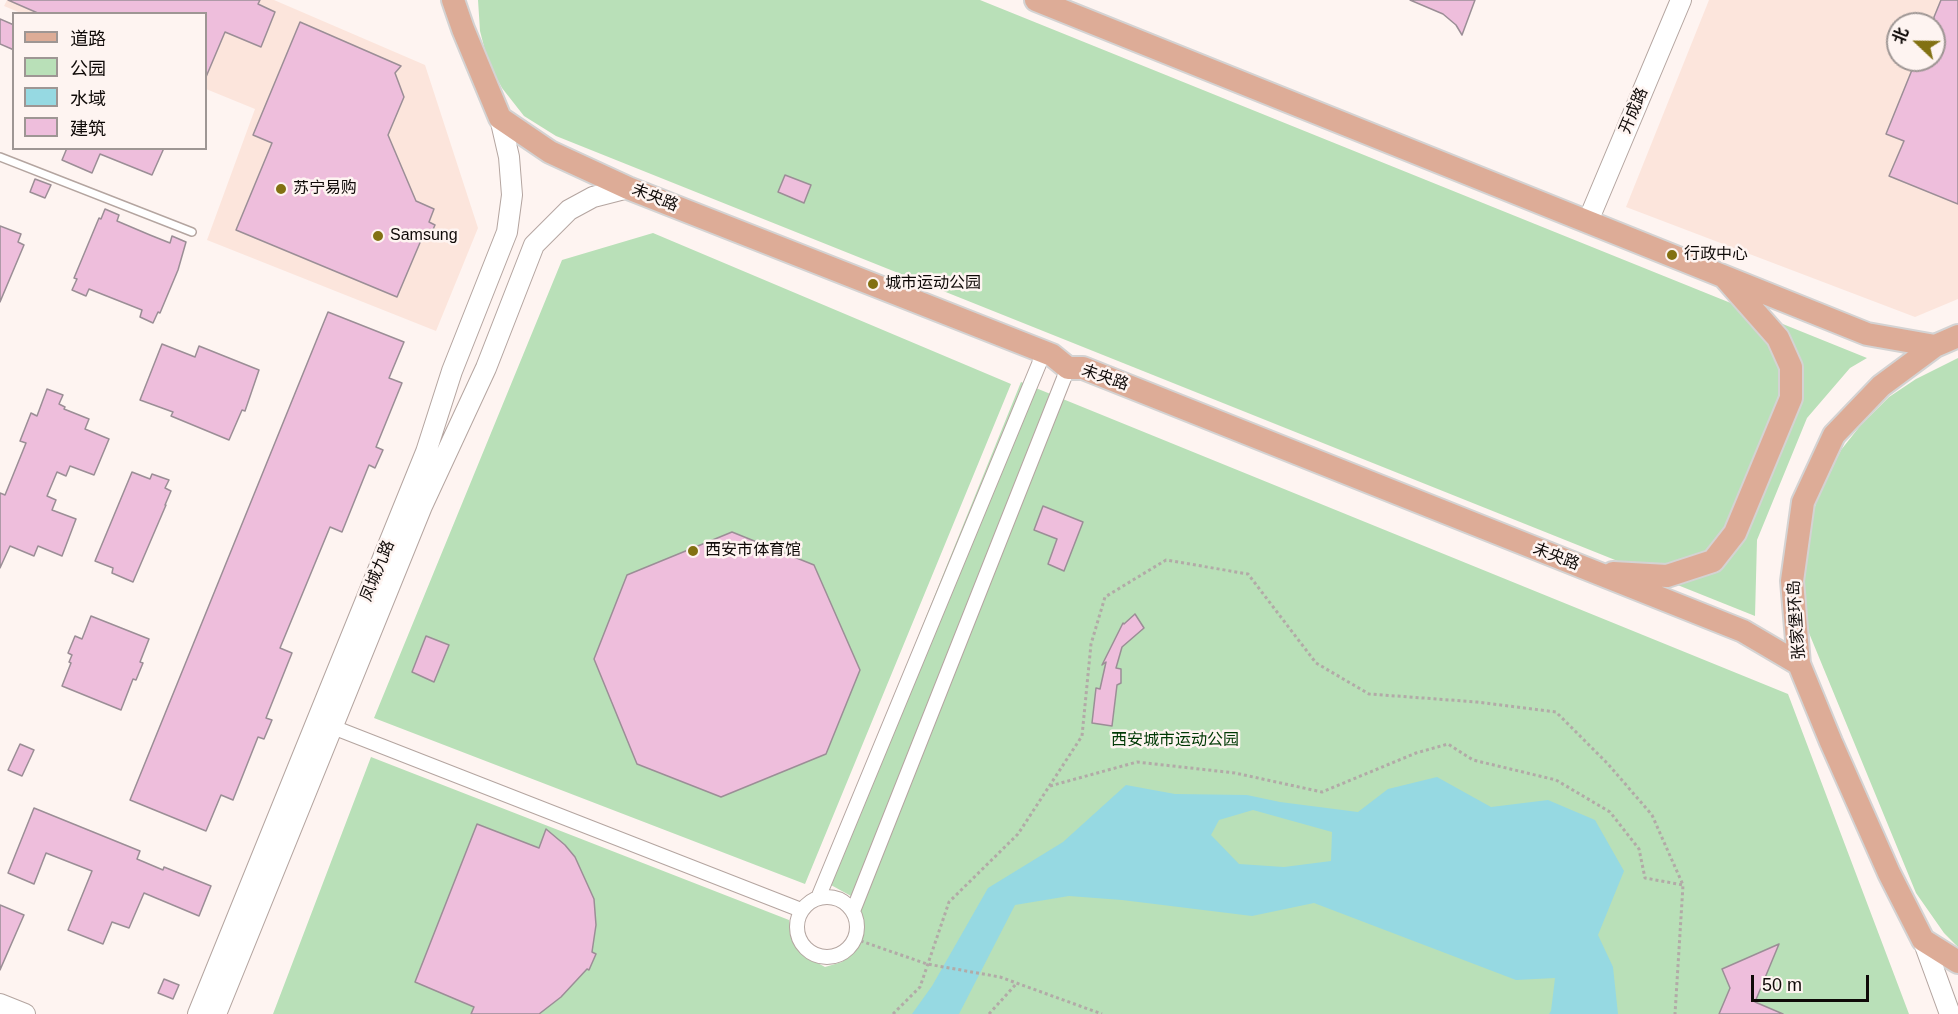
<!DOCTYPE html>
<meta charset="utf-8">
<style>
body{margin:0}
#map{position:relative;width:1958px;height:1014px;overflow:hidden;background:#fef4f1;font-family:Helvetica,"Noto Sans SC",sans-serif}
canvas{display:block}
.legend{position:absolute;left:12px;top:12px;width:195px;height:138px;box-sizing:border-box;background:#fef4f1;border:2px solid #9e9694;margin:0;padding:8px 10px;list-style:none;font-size:18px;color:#0f0a08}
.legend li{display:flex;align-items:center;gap:12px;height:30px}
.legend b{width:30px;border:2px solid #9e9694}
.north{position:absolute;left:1886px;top:12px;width:60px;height:60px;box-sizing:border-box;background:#fef4f1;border:2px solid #9e9694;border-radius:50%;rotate:292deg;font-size:16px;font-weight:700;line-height:24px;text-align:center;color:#0f0a08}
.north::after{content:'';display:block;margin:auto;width:21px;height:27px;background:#827112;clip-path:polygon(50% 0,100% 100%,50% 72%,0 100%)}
.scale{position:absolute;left:1751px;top:975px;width:118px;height:27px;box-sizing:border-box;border:3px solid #0f0a08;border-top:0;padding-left:8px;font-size:18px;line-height:21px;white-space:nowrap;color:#0f0a08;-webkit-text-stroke:4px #fef4f1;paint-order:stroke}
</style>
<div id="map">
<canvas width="1958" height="1014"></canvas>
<ul class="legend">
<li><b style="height:8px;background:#ddac97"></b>道路</li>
<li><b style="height:16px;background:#b9e0b8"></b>公园</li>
<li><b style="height:16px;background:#96d9e2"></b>水域</li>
<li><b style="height:16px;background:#eebedc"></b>建筑</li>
</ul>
<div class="north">北</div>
<div class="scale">50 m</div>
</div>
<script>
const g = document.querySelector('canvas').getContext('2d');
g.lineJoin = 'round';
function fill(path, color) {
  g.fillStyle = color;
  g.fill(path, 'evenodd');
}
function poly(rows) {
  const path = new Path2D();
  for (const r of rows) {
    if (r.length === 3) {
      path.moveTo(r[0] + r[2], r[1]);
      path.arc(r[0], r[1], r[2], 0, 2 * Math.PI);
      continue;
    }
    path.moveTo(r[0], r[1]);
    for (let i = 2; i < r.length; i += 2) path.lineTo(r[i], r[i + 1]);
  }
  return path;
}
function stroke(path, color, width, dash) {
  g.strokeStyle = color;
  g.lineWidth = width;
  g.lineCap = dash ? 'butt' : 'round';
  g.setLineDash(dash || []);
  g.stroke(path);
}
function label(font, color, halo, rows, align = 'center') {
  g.font = font + ' Helvetica,"Noto Sans SC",sans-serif';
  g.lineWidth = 5;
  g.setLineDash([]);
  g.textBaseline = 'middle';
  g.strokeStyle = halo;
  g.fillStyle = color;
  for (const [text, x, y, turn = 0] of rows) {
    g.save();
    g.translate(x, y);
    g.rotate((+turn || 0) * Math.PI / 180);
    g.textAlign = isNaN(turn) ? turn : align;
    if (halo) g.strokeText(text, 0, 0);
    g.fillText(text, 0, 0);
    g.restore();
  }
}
fill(poly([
 [7,0,274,0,425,65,478,228,436,331,207,240,255,109,206,89,206,14,23,14,4,6],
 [1709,0,1958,0,1958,299,1915,317,1626,207],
 [1898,24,1934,24,1934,60,1898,60]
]), '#fce5dc');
fill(poly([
 [478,0,980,0,1867,358,1850,368,1807,418,1757,540,1755,616,556,136,524,116,502,88,488,62,480,31],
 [653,233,1011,384,805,884,374,718,562,260],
 [1958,358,1958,947,1944,933,1916,893,1809,633,1803,593,1804,560,1809,527,1817,500,1841,450,1860,426,1889,397,1916,379],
 [1021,382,1788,694,1909,1014,273,1014,371,757,789,920,793,943,805,956,825,967,842,962,856,950,863,934,863,916,851,896,820,879]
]), '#b9e0b8');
fill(poly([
 [1437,777,1491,807,1548,800,1595,820,1624,871,1598,935,1613,967,1618,1014,1549,1014,1551,1011,1555,978,1516,980,1314,903,1252,916,1122,900,1069,896,1015,905,959,1014,912,1014,932,986,988,888,1063,842,1126,785,1175,794,1247,795,1280,802,1358,812,1388,789],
 [1253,810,1332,832,1331,861,1284,867,1239,864,1211,835,1219,820]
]), '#96d9e2');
const building = poly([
 [8,0,260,0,258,4,275,12,261,47,225,32,206,77,206,14,40,14,8,0],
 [1410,0,1475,0,1462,35,1456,25,1443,14,1410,0],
 [1941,0,1958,0,1958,204,1889,176,1904,141,1886,134,1916,60,1934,60,1934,17,1941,0],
 [0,19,14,25,14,50,0,44,0,19],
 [300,22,401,66,395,73,404,97,388,135,416,201,434,209,429,222,435,225,428,241,422,238,397,297,236,230,272,143,253,135,300,22],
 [67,148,164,148,152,175,100,154,92,173,62,160,67,148],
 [785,175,811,185,804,203,778,192,785,175],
 [35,179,51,185,45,198,30,192,35,179],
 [105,209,119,215,117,221,150,235,170,243,172,236,186,242,178,270,160,313,158,312,153,323,140,317,142,310,89,289,86,296,72,290,77,279,74,278,99,218,101,219,105,209],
 [0,226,21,234,18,242,24,245,0,302,0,226],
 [328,312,404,342,389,378,402,383,376,447,383,450,375,468,369,465,342,532,330,527,280,648,292,653,266,718,272,720,264,739,258,737,233,800,221,795,206,831,130,800,328,312],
 [162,344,195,357,199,346,259,370,245,411,242,410,229,440,171,416,173,412,140,400,162,344],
 [47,389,63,395,59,404,65,407,64,409,89,419,85,429,109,439,94,475,70,466,66,476,57,472,47,496,56,500,52,510,76,519,62,556,38,546,34,556,10,546,0,568,0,493,5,495,26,443,20,441,31,413,37,416,47,389],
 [132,472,150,479,152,474,169,480,165,488,171,491,165,505,166,505,133,582,112,573,113,568,95,561,132,472],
 [1043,506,1083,522,1064,571,1048,564,1057,539,1034,530,1043,506],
 [732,532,814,565,860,670,826,754,721,797,637,764,594,659,627,575,732,532],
 [1135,614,1144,628,1122,647,1116,668,1121,669,1121,683,1117,685,1112,726,1092,723,1096,688,1100,689,1106,662,1102,665,1123,623,1124,624,1135,614],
 [91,616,149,639,140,662,143,663,136,680,133,679,121,710,62,686,71,663,69,662,72,655,68,653,75,636,82,639,91,616],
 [426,636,449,645,434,682,412,672,426,636],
 [20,744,34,750,22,776,8,770,20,744],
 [34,808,140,851,137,859,163,870,164,867,211,886,199,916,144,893,129,928,112,922,103,944,68,930,92,871,46,853,34,884,8,873,34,808],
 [477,824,539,848,546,829,565,845,575,857,594,899,596,925,592,952,596,954,589,970,587,969,561,997,539,1014,471,1014,474,1007,415,982,477,824],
 [0,905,24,915,0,970,0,905],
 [1779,944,1755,1002,1783,1014,1719,1014,1730,988,1722,969,1779,944],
 [164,979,179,985,173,999,158,993,164,979]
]);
fill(building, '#eebedc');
stroke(building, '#9b8e96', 1.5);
const lane = poly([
 [0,157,192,232]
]);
const street = poly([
 [325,724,801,910],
 [827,927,30],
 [818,898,1044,352],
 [853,911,1068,368]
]);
const secondary = poly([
 [1588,221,1681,0],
 [1923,940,1950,1014],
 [0,1004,25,1014],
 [198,1014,426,452,452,371,507,232,512,195,509,157,500,118],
 [216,1014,422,506,486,368,534,245,569,210,593,197,628,188]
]);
const primary = poly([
 [453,0,463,29,500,118,550,152,628,188,1052,355,1068,368,1083,368,1743,631,1799,664],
 [1036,0,1867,334,1935,346],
 [1958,336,1935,346,1881,386,1834,435,1803,502,1792,581,1799,664,1831,742,1889,873,1923,940,1958,962],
 [1613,573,1667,576,1713,561,1735,533,1791,398,1791,367,1778,338,1726,279]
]);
stroke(lane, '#b4a5a0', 10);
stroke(street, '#b4a5a0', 16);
stroke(secondary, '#b4a5a0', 22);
stroke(primary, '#d4d3d3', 26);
stroke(poly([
 [1050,786,1137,762,1235,773,1322,792,1416,753,1448,744,1473,760,1556,780,1610,812,1639,849,1645,878,1683,885],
 [855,939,927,964,1000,977,1102,1014],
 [893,1014,920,987,949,902,1018,834,1082,736,1091,644,1105,597,1166,560,1248,574,1316,663,1369,694,1477,702,1556,712,1608,764,1652,815,1683,885,1675,1014],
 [989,1014,1017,983]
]), '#b2aaa7', 3, [3, 3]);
stroke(lane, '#fff', 7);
stroke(street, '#fff', 14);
stroke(secondary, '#fff', 20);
stroke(primary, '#ddac97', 22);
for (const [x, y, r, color] of [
 [281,189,6,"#827112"],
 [378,236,6,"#827112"],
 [1672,255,6,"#827112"],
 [873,284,6,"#827112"],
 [693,551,6,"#827112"]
]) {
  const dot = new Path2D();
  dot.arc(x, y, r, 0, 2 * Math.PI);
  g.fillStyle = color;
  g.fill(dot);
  stroke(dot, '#fef4f1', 2);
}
label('16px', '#0f0a08', '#fef4f1', [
 ["开成路",1634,111,-67],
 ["未央路",655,198,22],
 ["未央路",1105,378,19],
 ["未央路",1556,557,21],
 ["凤城九路",378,571,-68],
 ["张家堡环岛",1797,620,-94]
]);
label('16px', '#0f0a08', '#fef4f1', [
 ["苏宁易购",293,189],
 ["Samsung",390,236],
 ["行政中心",1684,255],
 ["城市运动公园",885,284],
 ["西安市体育馆",705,551]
], 'left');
label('16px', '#003905', '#fef4f1', [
 ["西安城市运动公园",1175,741]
]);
</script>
